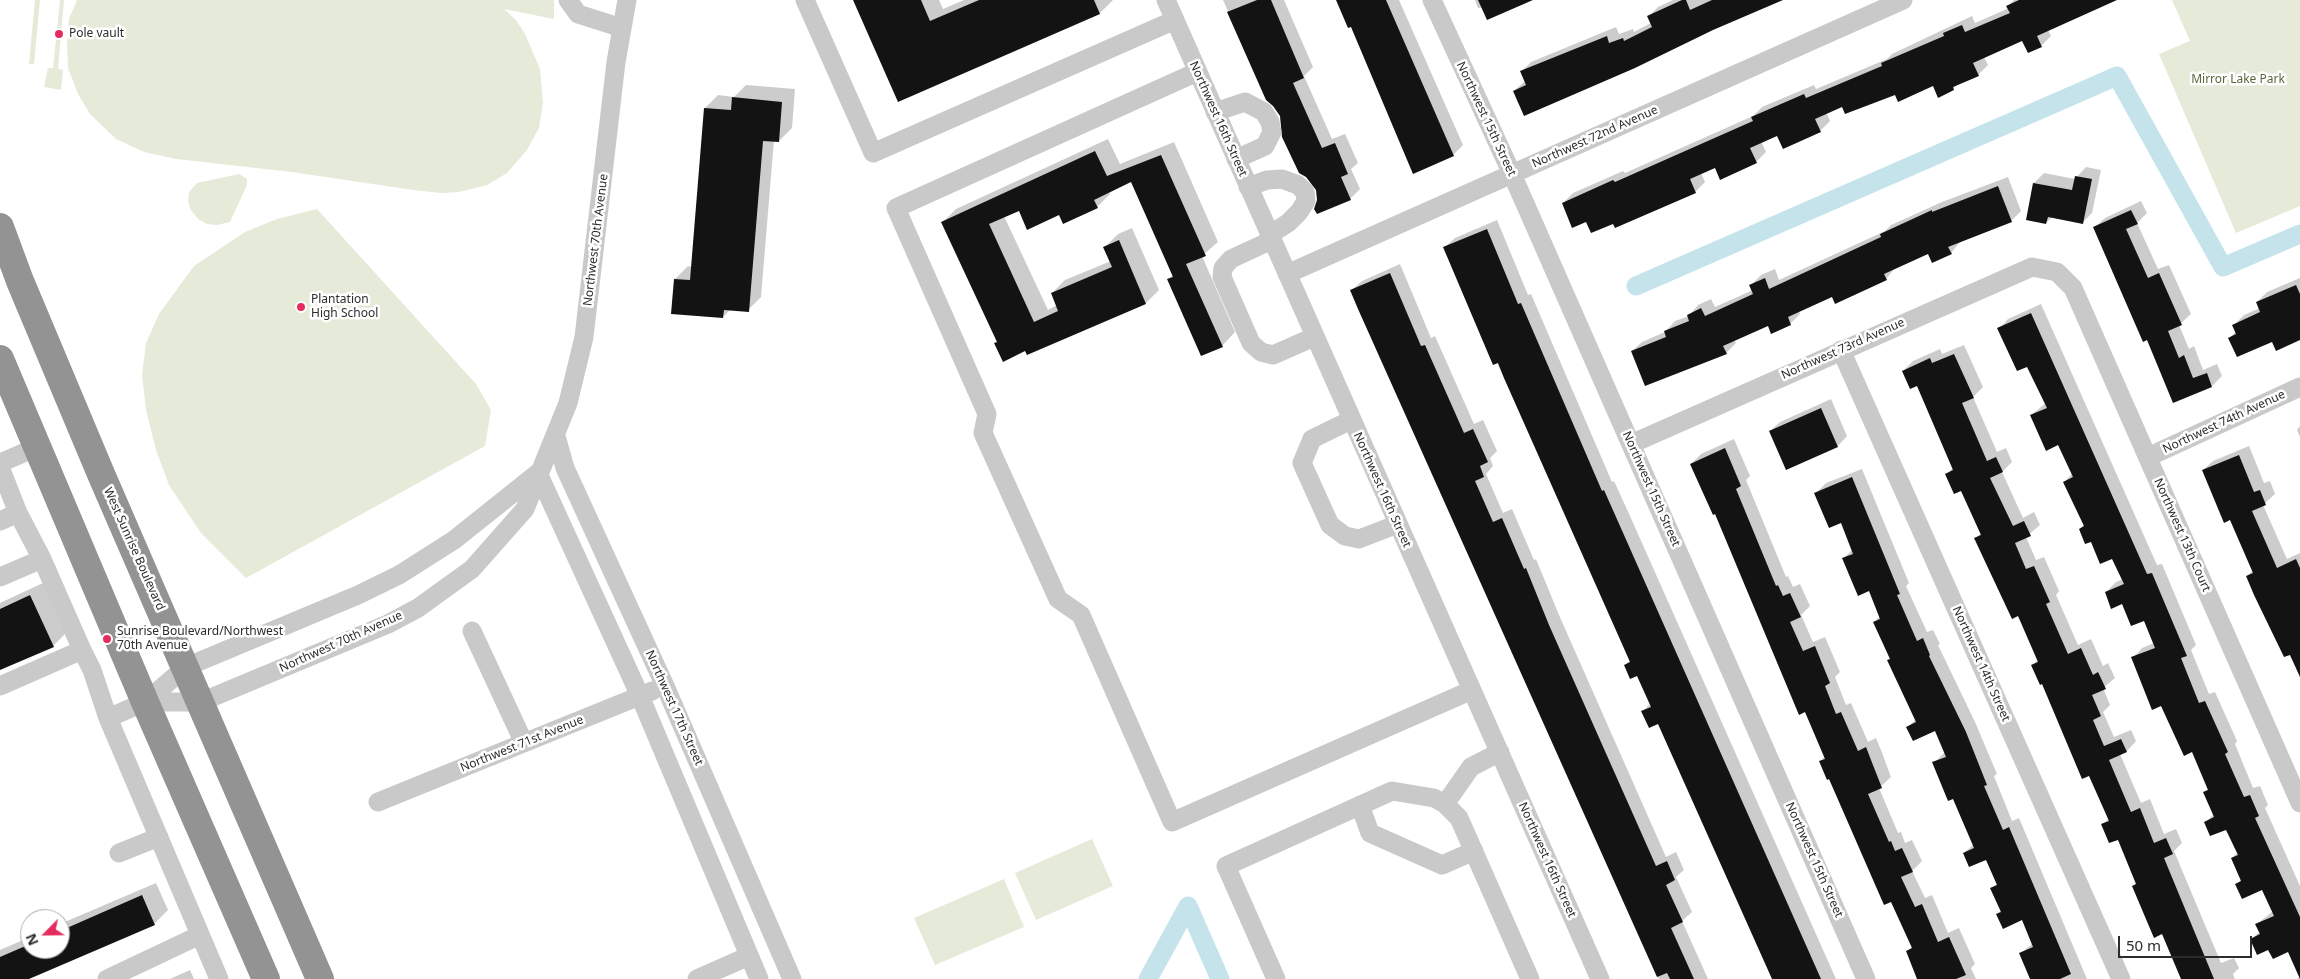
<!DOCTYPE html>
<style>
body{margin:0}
#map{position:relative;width:2300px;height:979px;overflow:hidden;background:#fff;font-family:"Noto Sans",sans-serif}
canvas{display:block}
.north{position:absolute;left:20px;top:909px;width:50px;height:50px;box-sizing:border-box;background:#fff;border:1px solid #ababab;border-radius:50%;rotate:247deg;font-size:14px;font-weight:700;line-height:20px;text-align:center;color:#2c2c2c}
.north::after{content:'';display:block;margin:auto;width:18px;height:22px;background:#e52c5f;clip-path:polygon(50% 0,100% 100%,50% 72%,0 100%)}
.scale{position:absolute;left:2118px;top:936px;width:134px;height:22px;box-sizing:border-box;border:2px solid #2c2c2c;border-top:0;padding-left:6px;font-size:15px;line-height:18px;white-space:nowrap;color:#2c2c2c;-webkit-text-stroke:4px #fff;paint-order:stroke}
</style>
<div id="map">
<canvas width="2300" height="979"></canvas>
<div class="north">N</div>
<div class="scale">50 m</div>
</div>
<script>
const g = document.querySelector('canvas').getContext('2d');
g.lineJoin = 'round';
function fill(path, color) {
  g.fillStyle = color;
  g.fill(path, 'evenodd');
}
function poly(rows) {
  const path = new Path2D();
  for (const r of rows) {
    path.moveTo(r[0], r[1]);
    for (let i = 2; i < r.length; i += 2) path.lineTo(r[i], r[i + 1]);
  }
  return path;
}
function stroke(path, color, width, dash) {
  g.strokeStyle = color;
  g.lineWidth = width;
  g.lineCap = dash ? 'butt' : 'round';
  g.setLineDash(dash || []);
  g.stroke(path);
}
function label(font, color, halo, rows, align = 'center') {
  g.font = font + ' "Noto Sans",sans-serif';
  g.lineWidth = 5;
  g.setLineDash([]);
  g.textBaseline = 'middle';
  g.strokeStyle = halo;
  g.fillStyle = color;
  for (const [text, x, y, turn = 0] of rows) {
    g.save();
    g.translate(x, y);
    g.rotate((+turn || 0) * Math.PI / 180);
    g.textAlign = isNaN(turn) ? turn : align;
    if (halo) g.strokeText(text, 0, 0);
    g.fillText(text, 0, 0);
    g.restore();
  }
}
fill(poly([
 [35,0,40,0,34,64,29,64],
 [60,0,64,0,58,69,63,70,61,90,44,87,48,68,53,68],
 [77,0,554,0,554,19,504,9,516,20,525,34,540,69,543,103,539,128,527,150,507,173,487,185,459,192,441,193,413,190,292,172,176,159,144,152,116,139,90,114,78,94,68,68,67,42,69,19],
 [2172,0,2300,0,2300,206,2236,233,2159,54,2190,41],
 [239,174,247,179,247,185,230,222,217,225,207,224,198,219,191,210,188,201,189,192,197,183],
 [317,209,476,384,491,410,485,446,246,578,201,533,169,485,156,450,146,410,142,375,146,343,159,314,194,266,245,232,277,219],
 [1092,839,1113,886,1036,920,1015,873],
 [1004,879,1024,927,935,965,914,918]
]), '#e6ead9');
fill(poly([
 [855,0,939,0,943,9,964,0,1113,0,1100,13,899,101],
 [1223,0,1284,0,1313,67,1304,76,1332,139,1345,134,1358,163,1351,169,1360,189,1350,199,1318,201,1317,190,1281,116,1274,105,1267,99],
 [1337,0,1399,0,1463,145,1454,154,1414,172,1352,25],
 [1475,0,1530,0,1478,8],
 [1673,0,1781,0,1514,91,1525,81,1521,72,1531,62,1616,27,1619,34,1633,29,1634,32,1651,23,1648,17,1658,7],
 [2014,0,2114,0,2048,30,2051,36,2041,46,2023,40,1984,57,1988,65,1978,75,1959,83,1953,89,1934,85,1842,105,1826,112,1830,121,1820,131,1777,134,1761,141,1766,152,1756,162,1715,167,1701,173,1705,182,1695,192,1613,222,1587,220,1563,203,1573,193,1623,171,1625,173,1753,116,1762,107,1814,85,1816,89,1887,59,1892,54,1972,16,1975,23,2009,8,2008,6],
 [746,85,795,89,792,128,779,141,774,140,761,297,748,310,731,309,723,317,675,279,688,266,692,267,705,108,718,95,734,97],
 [1108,139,1120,164,1174,142,1218,242,1202,256,1235,332,1222,346,1168,279,1173,275,1132,181,1109,191,1110,194,1097,207,1060,214,1019,209,1004,216,1048,310,1057,305,1052,293,1065,280,1111,261,1105,247,1118,234,1132,228,1159,290,1146,303,1026,349,998,342,943,222,956,209],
 [2086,167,2101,170,2092,213,2082,223,2052,217,2046,223,2027,219,2034,183,2044,173,2075,179],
 [2008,177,2021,211,2011,221,1960,242,1951,253,1929,252,1895,268,1886,279,1833,296,1799,311,1800,314,1790,324,1768,325,1734,340,1736,343,1726,353,1632,351,1642,342,1665,332,1675,321,1689,316,1698,305,1711,299,1715,307,1753,290,1751,285,1761,275,1775,269,1779,280,1885,231,1891,225,1942,202],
 [2141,201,2147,213,2137,223,2158,269,2169,265,2191,314,2179,325,2189,349,2194,346,2203,370,2217,364,2222,376,2212,386,2174,402,2148,339,2095,227,2105,218],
 [1497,220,1528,295,1531,294,1612,482,1614,481,1630,516,1836,979,1774,979,1659,723,1643,711,1650,704,1637,675,1625,665,1631,660,1445,247,1455,238],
 [1400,264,1431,338,1435,336,1474,424,1483,420,1497,451,1490,458,1493,466,1486,474,1503,513,1512,509,1534,560,1536,559,1559,615,1666,857,1676,852,1684,870,1676,877,1692,912,1682,921,1708,979,1659,979,1352,290,1362,281],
 [2300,278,2300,339,2230,338,2236,331,2234,325,2244,315,2260,308,2257,302,2267,292],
 [2041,304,2157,565,2162,564,2196,645,2191,650,2209,694,2215,692,2237,741,2235,744,2253,788,2260,786,2268,805,2265,808,2300,886,2300,979,2297,979,2300,976,2289,951,2269,948,2252,939,2260,931,2257,924,2273,911,2263,888,2237,884,2242,879,2232,858,2238,852,2227,828,2206,822,2214,814,2205,792,2209,788,2192,750,2133,658,2142,648,2154,643,2145,619,2106,592,2116,582,2123,579,2113,557,2080,529,2084,525,2064,482,2072,474,2059,444,2031,415,2046,403,2028,365,1999,329,2008,319],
 [1964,345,1983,387,1973,397,1997,452,2006,448,2012,462,2002,472,2023,518,2034,512,2040,525,2026,537,2036,560,2044,557,2059,591,2056,595,2078,645,2091,639,2103,666,2108,663,2115,678,2103,688,2110,705,2103,712,2114,737,2131,730,2136,741,2127,751,2120,754,2141,803,2150,799,2164,834,2176,829,2182,843,2174,851,2221,963,2234,958,2239,968,2233,974,2235,979,2181,979,2162,933,2133,886,2137,883,2119,838,2103,824,2109,818,2090,774,2032,665,2039,659,2019,615,1976,538,1982,532,1962,489,1946,475,1954,467,1918,384,1903,371,1913,361,1940,349,1942,354],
 [1831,399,1847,436,1838,446,1786,468,1770,431,1780,422],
 [2300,426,2300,437,2297,430],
 [1734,439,1750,476,1746,480,1786,577,1788,576,1793,587,1800,584,1810,606,1801,615,1813,642,1825,637,1840,672,1835,677,1846,705,1851,703,1868,742,1876,738,1881,750,1891,777,1879,788,1898,833,1901,832,1905,843,1912,840,1922,861,1912,871,1925,898,1932,895,1948,933,1959,928,1975,964,1971,968,1976,979,1919,979,1907,952,1913,946,1892,900,1820,762,1825,756,1716,513,1691,464,1701,454],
 [2249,446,2264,483,2270,481,2275,494,2263,505,2287,559,2300,553,2300,674,2247,576,2253,570,2230,519,2203,470,2213,461],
 [1862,469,1909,583,1906,586,1927,632,1933,630,1940,644,1938,645,1975,722,1997,774,1994,776,2012,821,2019,818,2087,979,2031,979,2020,954,2033,943,2022,919,1997,914,2001,910,1992,888,1998,883,1987,858,1964,853,1974,844,1954,797,1934,763,1945,752,1935,729,1908,727,1916,719,1874,622,1880,616,1869,590,1844,558,1853,549,1842,522,1816,493,1826,483],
 [43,583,66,633,53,646,0,669,0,603],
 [156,883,168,910,154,924,26,979,0,979,0,950,30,937,30,949,60,949,60,924],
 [190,970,194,979,170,979]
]), '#0003');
stroke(poly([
 [1636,286,2117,76,2223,267,2300,234],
 [1148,979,1188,906,1220,979]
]), '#c5e3eb', 19);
fill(poly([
 [853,0,921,0,930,21,979,0,1094,0,1100,14,898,102],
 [1257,0,1271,0,1304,78,1293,83,1322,148,1335,143,1348,174,1341,177,1351,200,1317,214,1314,209,1317,200,1316,190,1306,177,1299,173,1282,137,1280,116,1273,106,1266,100,1227,12],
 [1336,0,1386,0,1454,156,1413,174,1351,27,1348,28],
 [1478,0,1533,0,1487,20],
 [1682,0,1686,0,1690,10,1712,0,1783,0,1713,30,1635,68,1524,116,1513,91,1526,85,1520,71,1607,36,1609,43,1623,38,1624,41,1652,27,1647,16],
 [2019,0,2117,0,2037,36,2042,47,2028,53,2022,41,1973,63,1979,76,1953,87,1954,90,1938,98,1933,86,1898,102,1895,95,1845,114,1842,107,1815,119,1821,132,1783,149,1777,136,1750,148,1757,163,1720,180,1715,168,1690,179,1696,193,1615,228,1613,224,1591,233,1586,222,1572,228,1562,203,1613,180,1615,182,1753,121,1751,117,1804,94,1806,98,1882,66,1881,63,1944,36,1943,33,1962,25,1965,32,2010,13,2006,6],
 [732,97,782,102,779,142,763,141,749,312,724,310,723,318,671,314,674,279,690,280,704,108,731,110],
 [1095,151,1107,176,1161,155,1206,256,1186,264,1223,347,1201,356,1167,279,1173,277,1131,182,1094,200,1098,208,1063,224,1059,215,1027,230,1019,211,989,224,1034,322,1058,311,1051,293,1112,267,1103,247,1119,240,1146,304,1027,355,1025,351,1003,362,994,343,997,342,941,222],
 [2075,176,2092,179,2083,224,2048,217,2046,224,2026,220,2033,183,2072,190],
 [1998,186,2012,222,1948,247,1952,254,1932,263,1928,254,1884,274,1887,280,1835,304,1832,297,1788,317,1791,325,1771,334,1768,326,1723,346,1727,354,1645,386,1631,351,1666,337,1664,331,1689,321,1687,315,1701,308,1705,316,1753,294,1749,285,1765,278,1769,289,1881,237,1880,234,1932,210,1932,212],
 [2131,210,2138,224,2126,229,2148,278,2159,273,2182,325,2168,331,2179,358,2184,355,2193,378,2207,373,2212,387,2173,403,2147,340,2143,342,2093,227],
 [1487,229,1518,304,1521,303,1602,491,1604,490,1620,526,1821,979,1772,979,1658,724,1649,728,1641,711,1651,707,1637,676,1630,679,1624,665,1630,662,1504,378,1498,363,1493,365,1443,247],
 [1390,273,1421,346,1425,345,1464,433,1473,429,1488,462,1480,466,1484,477,1475,481,1493,522,1502,518,1524,569,1526,568,1549,625,1656,866,1667,861,1675,880,1666,885,1683,922,1671,928,1694,979,1670,979,1667,973,1657,977,1358,309,1350,290],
 [2296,285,2300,294,2300,340,2276,351,2272,342,2237,357,2228,338,2236,334,2232,325,2260,312,2256,302],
 [2031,313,2147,574,2152,573,2187,656,2181,658,2199,703,2205,701,2228,752,2225,754,2244,797,2250,795,2259,816,2255,818,2300,917,2300,979,2288,952,2273,959,2268,950,2257,955,2250,939,2260,934,2255,924,2274,916,2262,890,2242,899,2235,884,2241,881,2231,858,2238,855,2226,830,2210,836,2204,822,2214,817,2203,792,2208,790,2192,752,2184,756,2161,706,2152,710,2131,657,2155,648,2144,621,2131,626,2122,604,2111,609,2105,592,2124,584,2112,559,2100,564,2091,542,2085,544,2079,529,2084,526,2063,482,2073,477,2058,445,2046,451,2030,415,2047,408,2027,367,2017,371,1997,328],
 [1954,354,1974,398,1962,403,1987,461,1996,457,2003,472,1990,478,2013,526,2024,521,2031,536,2015,543,2026,569,2034,566,2050,602,2046,604,2068,654,2081,648,2093,675,2098,672,2106,689,2092,695,2101,716,2093,720,2104,746,2121,739,2127,752,2109,760,2131,812,2140,808,2154,843,2166,838,2173,854,2164,858,2214,979,2181,979,2162,934,2154,938,2132,886,2136,884,2118,840,2109,843,2101,824,2109,821,2089,776,2082,779,2042,684,2040,685,2031,665,2038,662,2018,616,2012,619,1974,538,1981,535,1961,491,1954,494,1945,474,1953,470,1917,386,1910,389,1902,371,1930,358,1932,363],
 [1821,408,1838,447,1786,470,1769,431],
 [1725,448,1741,486,1736,489,1776,586,1778,585,1783,596,1790,593,1801,617,1790,622,1803,651,1815,646,1830,683,1825,686,1836,714,1841,712,1858,751,1866,747,1871,760,1882,788,1868,794,1889,842,1891,841,1895,851,1902,848,1913,872,1901,877,1915,907,1922,904,1938,942,1949,937,1966,975,1956,979,1917,979,1906,951,1912,948,1891,902,1884,905,1829,779,1827,780,1819,761,1825,759,1805,712,1799,715,1715,514,1713,515,1690,464],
 [2239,455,2254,492,2260,490,2266,505,2252,511,2277,568,2296,559,2300,568,2300,677,2290,655,2284,657,2254,595,2246,576,2253,573,2230,520,2224,523,2202,470],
 [1852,477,1900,594,1897,595,1917,641,1923,638,1930,655,1929,656,1966,732,1987,785,1984,786,2003,830,2009,827,2071,974,2060,979,2030,979,2019,953,2033,947,2022,920,2003,929,1996,914,2001,912,1990,888,1997,885,1986,860,1969,867,1963,853,1974,848,1953,799,1948,801,1932,762,1946,757,1935,731,1913,741,1906,727,1916,722,1887,660,1890,659,1873,622,1880,619,1869,591,1858,596,1842,558,1853,554,1841,523,1829,528,1814,493],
 [30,595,54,647,0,670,0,609],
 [142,895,155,925,29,979,0,979,0,957,30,944,30,949,60,949,60,931]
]), '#131313');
stroke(poly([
 [568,0,578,14,622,28],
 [805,0,873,153,1175,20],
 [1166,0,1600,979],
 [1432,0,1512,174,1866,979],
 [1197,72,896,208,987,414,983,433,1058,599,1081,615,1172,822,1472,690],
 [1215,112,1245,102,1264,112,1270,122,1272,132,1265,146,1236,159],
 [1248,187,1267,180,1282,179,1298,185,1305,192,1306,201,1299,212,1288,223,1269,235],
 [1272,240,1231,259,1223,268,1222,277,1251,343,1261,352,1273,355,1314,337],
 [1287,274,1903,0],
 [1841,350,2121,979],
 [1351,420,1312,439,1302,463,1330,525,1345,536,1359,539,1398,524],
 [556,436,565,468,665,686,792,979],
 [1631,444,2032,267,2057,272,2073,288,2300,803],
 [2148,457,2300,387],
 [0,463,37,447],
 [0,467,18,513,42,559,0,577],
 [538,473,640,696,759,979],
 [0,521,18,513],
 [472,631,524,743],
 [82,650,92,670,108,718,219,979],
 [0,686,82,650,42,559],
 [145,702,201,702,388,624,418,608,472,569,525,509,568,403,584,337,616,62,627,0],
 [108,718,145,702,186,667,358,595,399,575,454,540,538,473],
 [378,802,652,691],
 [1445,804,1471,767,1500,752],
 [1360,805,1370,833,1442,865,1474,851],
 [119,853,159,837],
 [107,979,200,935],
 [697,979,749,956],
 [1276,979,1226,866,1392,791,1434,798,1445,804,1459,818,1530,979]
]), '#c9c9c9', 19);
stroke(poly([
 [0,227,20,281,101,474,320,979],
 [0,359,145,702,266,979]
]), '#939393', 28);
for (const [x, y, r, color] of [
 [59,34,5,"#e52c5f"],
 [301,307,5,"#e52c5f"],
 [107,639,5,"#e52c5f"]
]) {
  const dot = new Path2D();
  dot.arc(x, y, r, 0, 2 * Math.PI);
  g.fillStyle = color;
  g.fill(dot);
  stroke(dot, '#fff', 2);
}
label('12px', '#2c2c2c', '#fff', [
 ["Pole vault",69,34],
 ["Plantation",311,300],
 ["High School",311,314],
 ["Sunrise Boulevard/Northwest",117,632],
 ["70th Avenue",117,646]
], 'left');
label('12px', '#58673a', '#fff', [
 ["Mirror Lake Park",2238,80]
]);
label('12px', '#2c2c2c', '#fff', [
 ["Northwest 16th Street",1218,119,66],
 ["Northwest 15th Street",1486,119,65],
 ["Northwest 72nd Avenue",1595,137,-24],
 ["Northwest 70th Avenue",596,240,-83],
 ["Northwest 73rd Avenue",1843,349,-24],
 ["Northwest 74th Avenue",2224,422,-25],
 ["Northwest 15th Street",1651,489,66],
 ["Northwest 16th Street",1382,490,66],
 ["Northwest 13th Court",2182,535,66],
 ["West Sunrise Boulevard",134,549,66],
 ["Northwest 70th Avenue",341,642,-24],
 ["Northwest 14th Street",1981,664,66],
 ["Northwest 17th Street",674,708,66],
 ["Northwest 71st Avenue",522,744,-22],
 ["Northwest 16th Street",1547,860,66],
 ["Northwest 15th Street",1814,860,66]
]);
</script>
